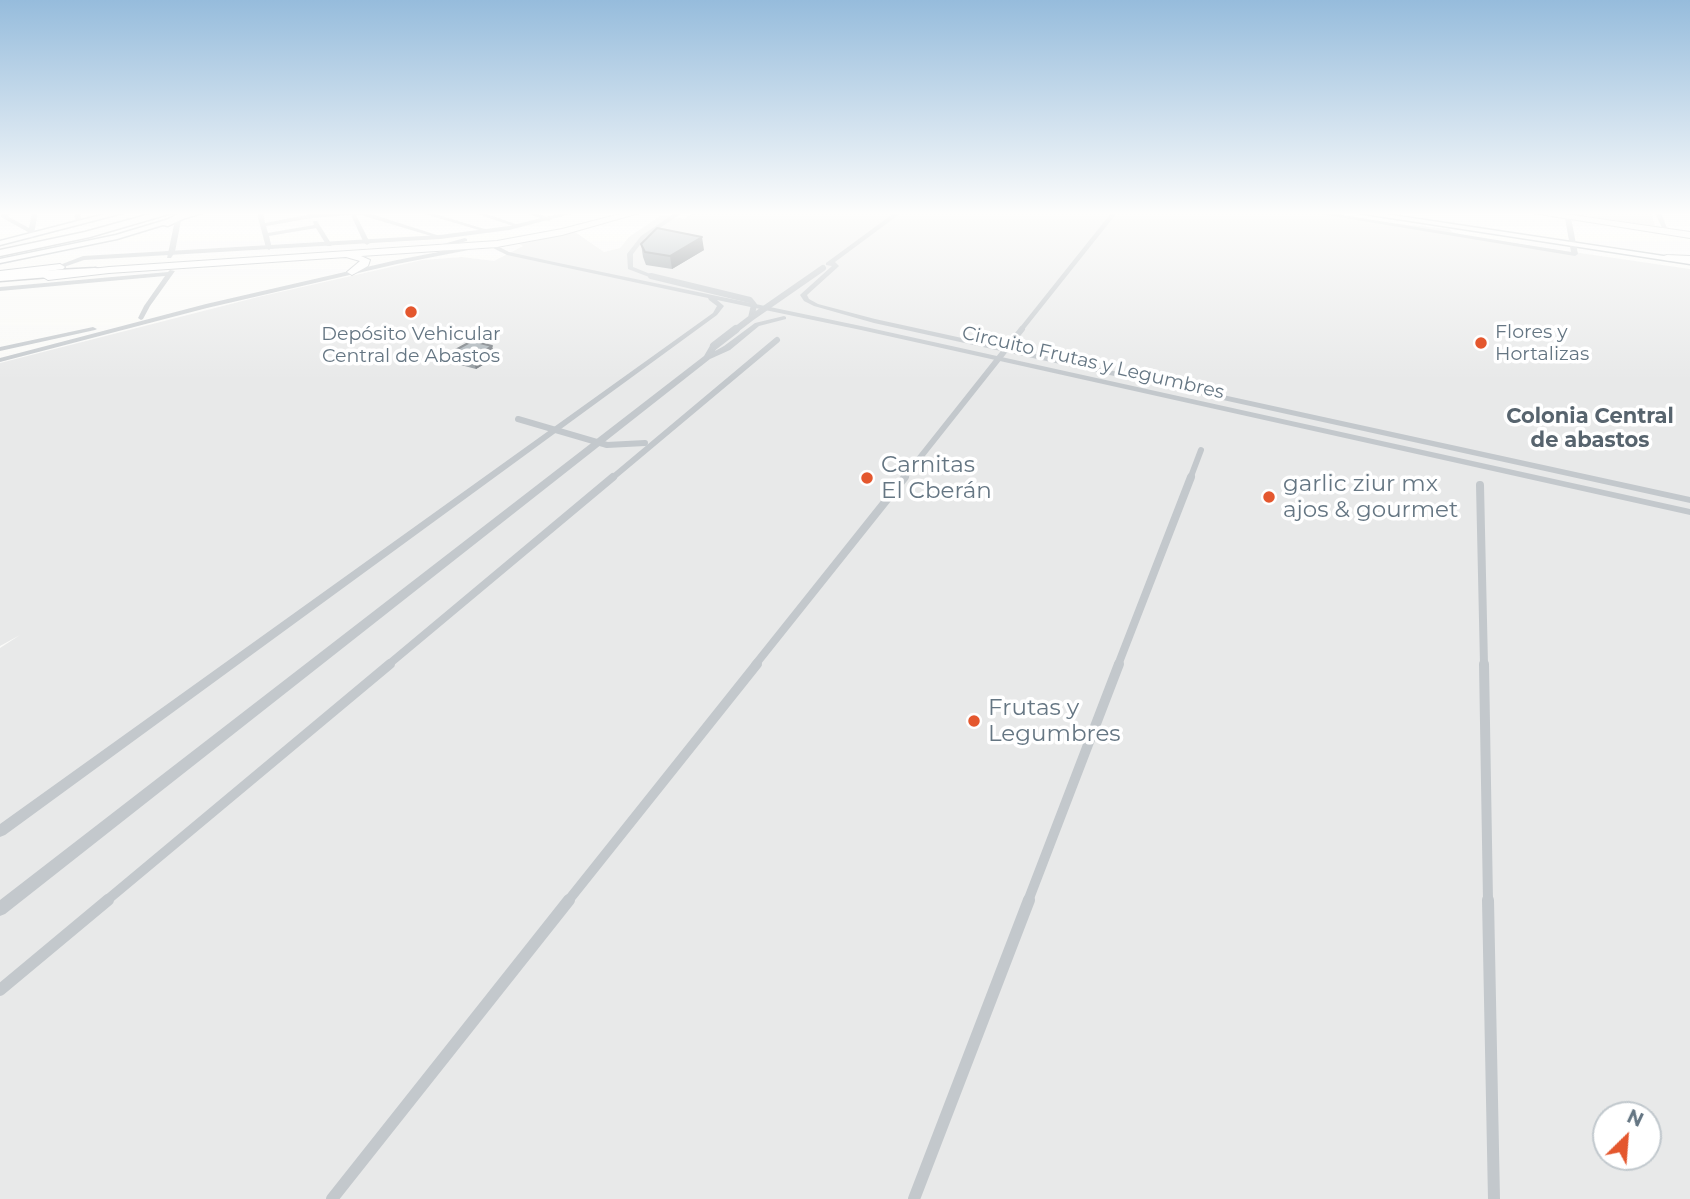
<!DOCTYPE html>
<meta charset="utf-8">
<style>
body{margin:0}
#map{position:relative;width:1690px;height:1199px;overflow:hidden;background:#fafaf8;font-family:Montserrat,sans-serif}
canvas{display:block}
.north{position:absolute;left:1592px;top:1101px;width:70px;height:70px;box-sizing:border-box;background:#fff;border:2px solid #c1c8cd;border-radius:50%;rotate:25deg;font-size:19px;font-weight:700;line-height:28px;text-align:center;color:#657683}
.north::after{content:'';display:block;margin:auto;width:24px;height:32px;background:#e4572e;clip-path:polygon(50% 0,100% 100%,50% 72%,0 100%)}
</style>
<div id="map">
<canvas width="1690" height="1199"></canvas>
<div class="north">N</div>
</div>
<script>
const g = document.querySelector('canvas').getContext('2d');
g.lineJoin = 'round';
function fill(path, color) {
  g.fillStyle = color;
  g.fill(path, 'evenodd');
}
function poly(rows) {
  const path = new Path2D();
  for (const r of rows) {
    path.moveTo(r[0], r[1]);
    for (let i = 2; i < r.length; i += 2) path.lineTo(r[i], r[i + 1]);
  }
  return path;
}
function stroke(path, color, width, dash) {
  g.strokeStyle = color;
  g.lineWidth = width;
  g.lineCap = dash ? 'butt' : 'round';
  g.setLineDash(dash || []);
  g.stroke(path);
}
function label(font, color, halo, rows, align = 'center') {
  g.font = font + ' Montserrat,sans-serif';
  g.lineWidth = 7;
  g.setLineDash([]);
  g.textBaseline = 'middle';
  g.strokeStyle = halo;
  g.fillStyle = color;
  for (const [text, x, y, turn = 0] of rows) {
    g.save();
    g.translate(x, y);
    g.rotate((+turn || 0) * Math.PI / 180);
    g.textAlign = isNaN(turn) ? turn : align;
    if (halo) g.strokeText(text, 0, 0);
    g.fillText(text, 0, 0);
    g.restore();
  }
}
fill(poly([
 [694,213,1338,213,1360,220,1449,229,1452,232,1470,237,1690,269,1690,1199,0,1199,0,648,20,635,0,646,0,363,258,297,422,260,462,257,494,261,523,246,519,244,575,232,604,252,620,248,629,237,662,215,684,219],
 [1606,1115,1648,1115,1648,1157,1606,1157],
 [1563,213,1651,213,1655,226]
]), '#e8e9e9');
const secondary = poly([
 [109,213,123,213,0,245,0,241,109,213],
 [189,213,202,213,117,239,0,263,0,259,116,235,189,213],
 [1358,213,1379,213,1690,260,1690,264,1358,213]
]);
const primary = poly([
 [624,213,639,213,562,235,497,247,361,256,370,260,368,266,352,275,347,272,360,261,346,257,109,273,48,280,43,277,48,274,109,267,497,241,562,229,624,213],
 [1533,213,1558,213,1690,232,1690,238,1533,213],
 [1667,255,1690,256,1690,262,1664,260,1664,256,1667,255],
 [60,264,65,267,63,269,0,277,0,271,60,264]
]);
const motorway = poly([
 [154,213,172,213,90,237,0,256,0,250,85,232,154,213],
 [180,213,195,213,168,226,159,224,180,213],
 [95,268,99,269,99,273,0,281,0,273,95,268]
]);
stroke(secondary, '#b3babf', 3);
stroke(primary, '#b5babe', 2);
stroke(motorway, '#b4b9bd', 3);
stroke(poly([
 [1020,331,1114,213]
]), '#c3c8cc', 4.5);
stroke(poly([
 [611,479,777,340],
 [903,479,1022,329],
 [1190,479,1201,450]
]), '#c3c8cc', 6);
stroke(poly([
 [1480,485,1484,665],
 [388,665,613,477],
 [755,665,905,477],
 [1118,665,1191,477]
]), '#c3c8cc', 8);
stroke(poly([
 [1484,664,1488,901],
 [106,901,390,664],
 [568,901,757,664],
 [1028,901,1119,664]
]), '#c3c8cc', 10);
stroke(poly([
 [1488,900,1494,1199],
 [0,990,108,900],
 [332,1199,569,900],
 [914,1199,1029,900]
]), '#c3c8cc', 12);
fill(poly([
 [4,213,12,213,7,216,29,228,32,213,38,213,33,238,29,238,28,232,1,217,1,215,4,213],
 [74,213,80,213,82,226,77,225,74,213],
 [257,213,263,213,265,223,312,214,368,213,443,237,438,238,361,215,356,215,370,243,367,245,364,243,351,215,312,218,266,226,268,233,314,225,313,221,317,221,332,245,331,246,327,246,316,228,269,236,272,248,269,250,266,248,257,213],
 [421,213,432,213,491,231,486,232,421,213],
 [474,213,484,213,521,226,516,227,474,213],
 [526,213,536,213,552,219,549,221,526,213],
 [675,213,682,213,645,238,633,254,633,267,653,275,653,277,649,277,628,269,627,254,641,236,675,213],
 [894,213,901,213,835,262,839,266,838,267,807,295,809,299,818,304,875,319,1690,497,1690,503,874,323,814,306,804,301,800,295,801,294,832,266,826,265,826,263,894,213],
 [1314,213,1330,213,1571,252,1565,218,1568,216,1571,218,1578,254,1575,256,1314,213],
 [1655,213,1661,213,1669,233,1664,232,1655,213],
 [178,218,181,220,175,252,171,258,167,258,175,220,178,218],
 [465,238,467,239,467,241,431,250,428,248,465,238],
 [490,242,509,252,554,262,861,326,1690,509,1690,515,861,330,717,300,724,306,717,315,5,835,0,837,0,824,713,313,717,306,709,300,708,298,507,255,489,246,397,264,207,308,0,362,0,358,206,304,397,260,490,242],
 [170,270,175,271,150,306,143,319,141,320,138,318,144,306,165,276,0,291,0,287,168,272,170,270],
 [784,316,786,317,786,319,759,326,730,350,710,359,5,914,0,916,0,900,704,356,711,344,718,346,715,351,724,346,755,323,784,316],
 [93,327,97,329,95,330,0,351,0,347,93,327]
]), '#c3c8cc');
fill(poly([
 [562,213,575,213,509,230,440,239,84,260,61,268,57,266,83,256,440,235,509,226,562,213]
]), '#c3c8cc');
fill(secondary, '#fff');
fill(primary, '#fff');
fill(motorway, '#fff');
stroke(poly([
 [518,419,607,445,645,443]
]), '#c3c8cc', 6);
stroke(poly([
 [651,276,750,300,754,305,751,318,734,331],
 [751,318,823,268]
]), '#c3c8cc', 6);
stroke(poly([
 [714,346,736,329]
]), '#c3c8cc', 8);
fill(poly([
 [641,244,704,250,672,269,646,265,643,257],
 [450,353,495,356,492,357,493,359,476,369,453,363]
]), '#929a9f');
fill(poly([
 [702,237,704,250,672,269,670,256],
 [492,346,495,356,492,357,493,359,476,369,473,360]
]), '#777d82');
const building = poly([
 [657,228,702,237,670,256,645,252,641,244,657,228],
 [472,341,492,346,487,349,490,350,473,360,450,353,472,341]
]);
fill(building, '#aab3b9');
stroke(building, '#777d82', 2);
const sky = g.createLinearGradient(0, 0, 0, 381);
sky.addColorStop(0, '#96bcdc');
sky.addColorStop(0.56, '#fdfdfc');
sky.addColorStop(1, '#fdfdfc00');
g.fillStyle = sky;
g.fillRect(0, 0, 1690, 381);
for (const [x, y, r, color] of [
 [411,312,7,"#e4572e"],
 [1481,343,7,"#e4572e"],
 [867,478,7,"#e4572e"],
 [1269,497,7,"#e4572e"],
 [974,721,7,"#e4572e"]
]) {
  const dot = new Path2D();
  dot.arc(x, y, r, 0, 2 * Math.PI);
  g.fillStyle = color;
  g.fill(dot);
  stroke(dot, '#fff', 2.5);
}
label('19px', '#657683', '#fff', [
 ["Flores y",1495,332],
 ["Hortalizas",1495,354],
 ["Depósito Vehicular",411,334,"center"],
 ["Central de Abastos",411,356,"center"]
], 'left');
label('19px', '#657683', '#fff', [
 ["Circuito Frutas y Legumbres",1093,363,13]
]);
label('bold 21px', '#57646e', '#fff', [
 ["Colonia Central",1590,417],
 ["de abastos",1590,441]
]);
label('23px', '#657683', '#fff', [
 ["Carnitas",881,465],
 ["El Cberán",881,491],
 ["garlic ziur mx",1283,484],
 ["ajos & gourmet",1283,510],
 ["Frutas y",988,708],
 ["Legumbres",988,734]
], 'left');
</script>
